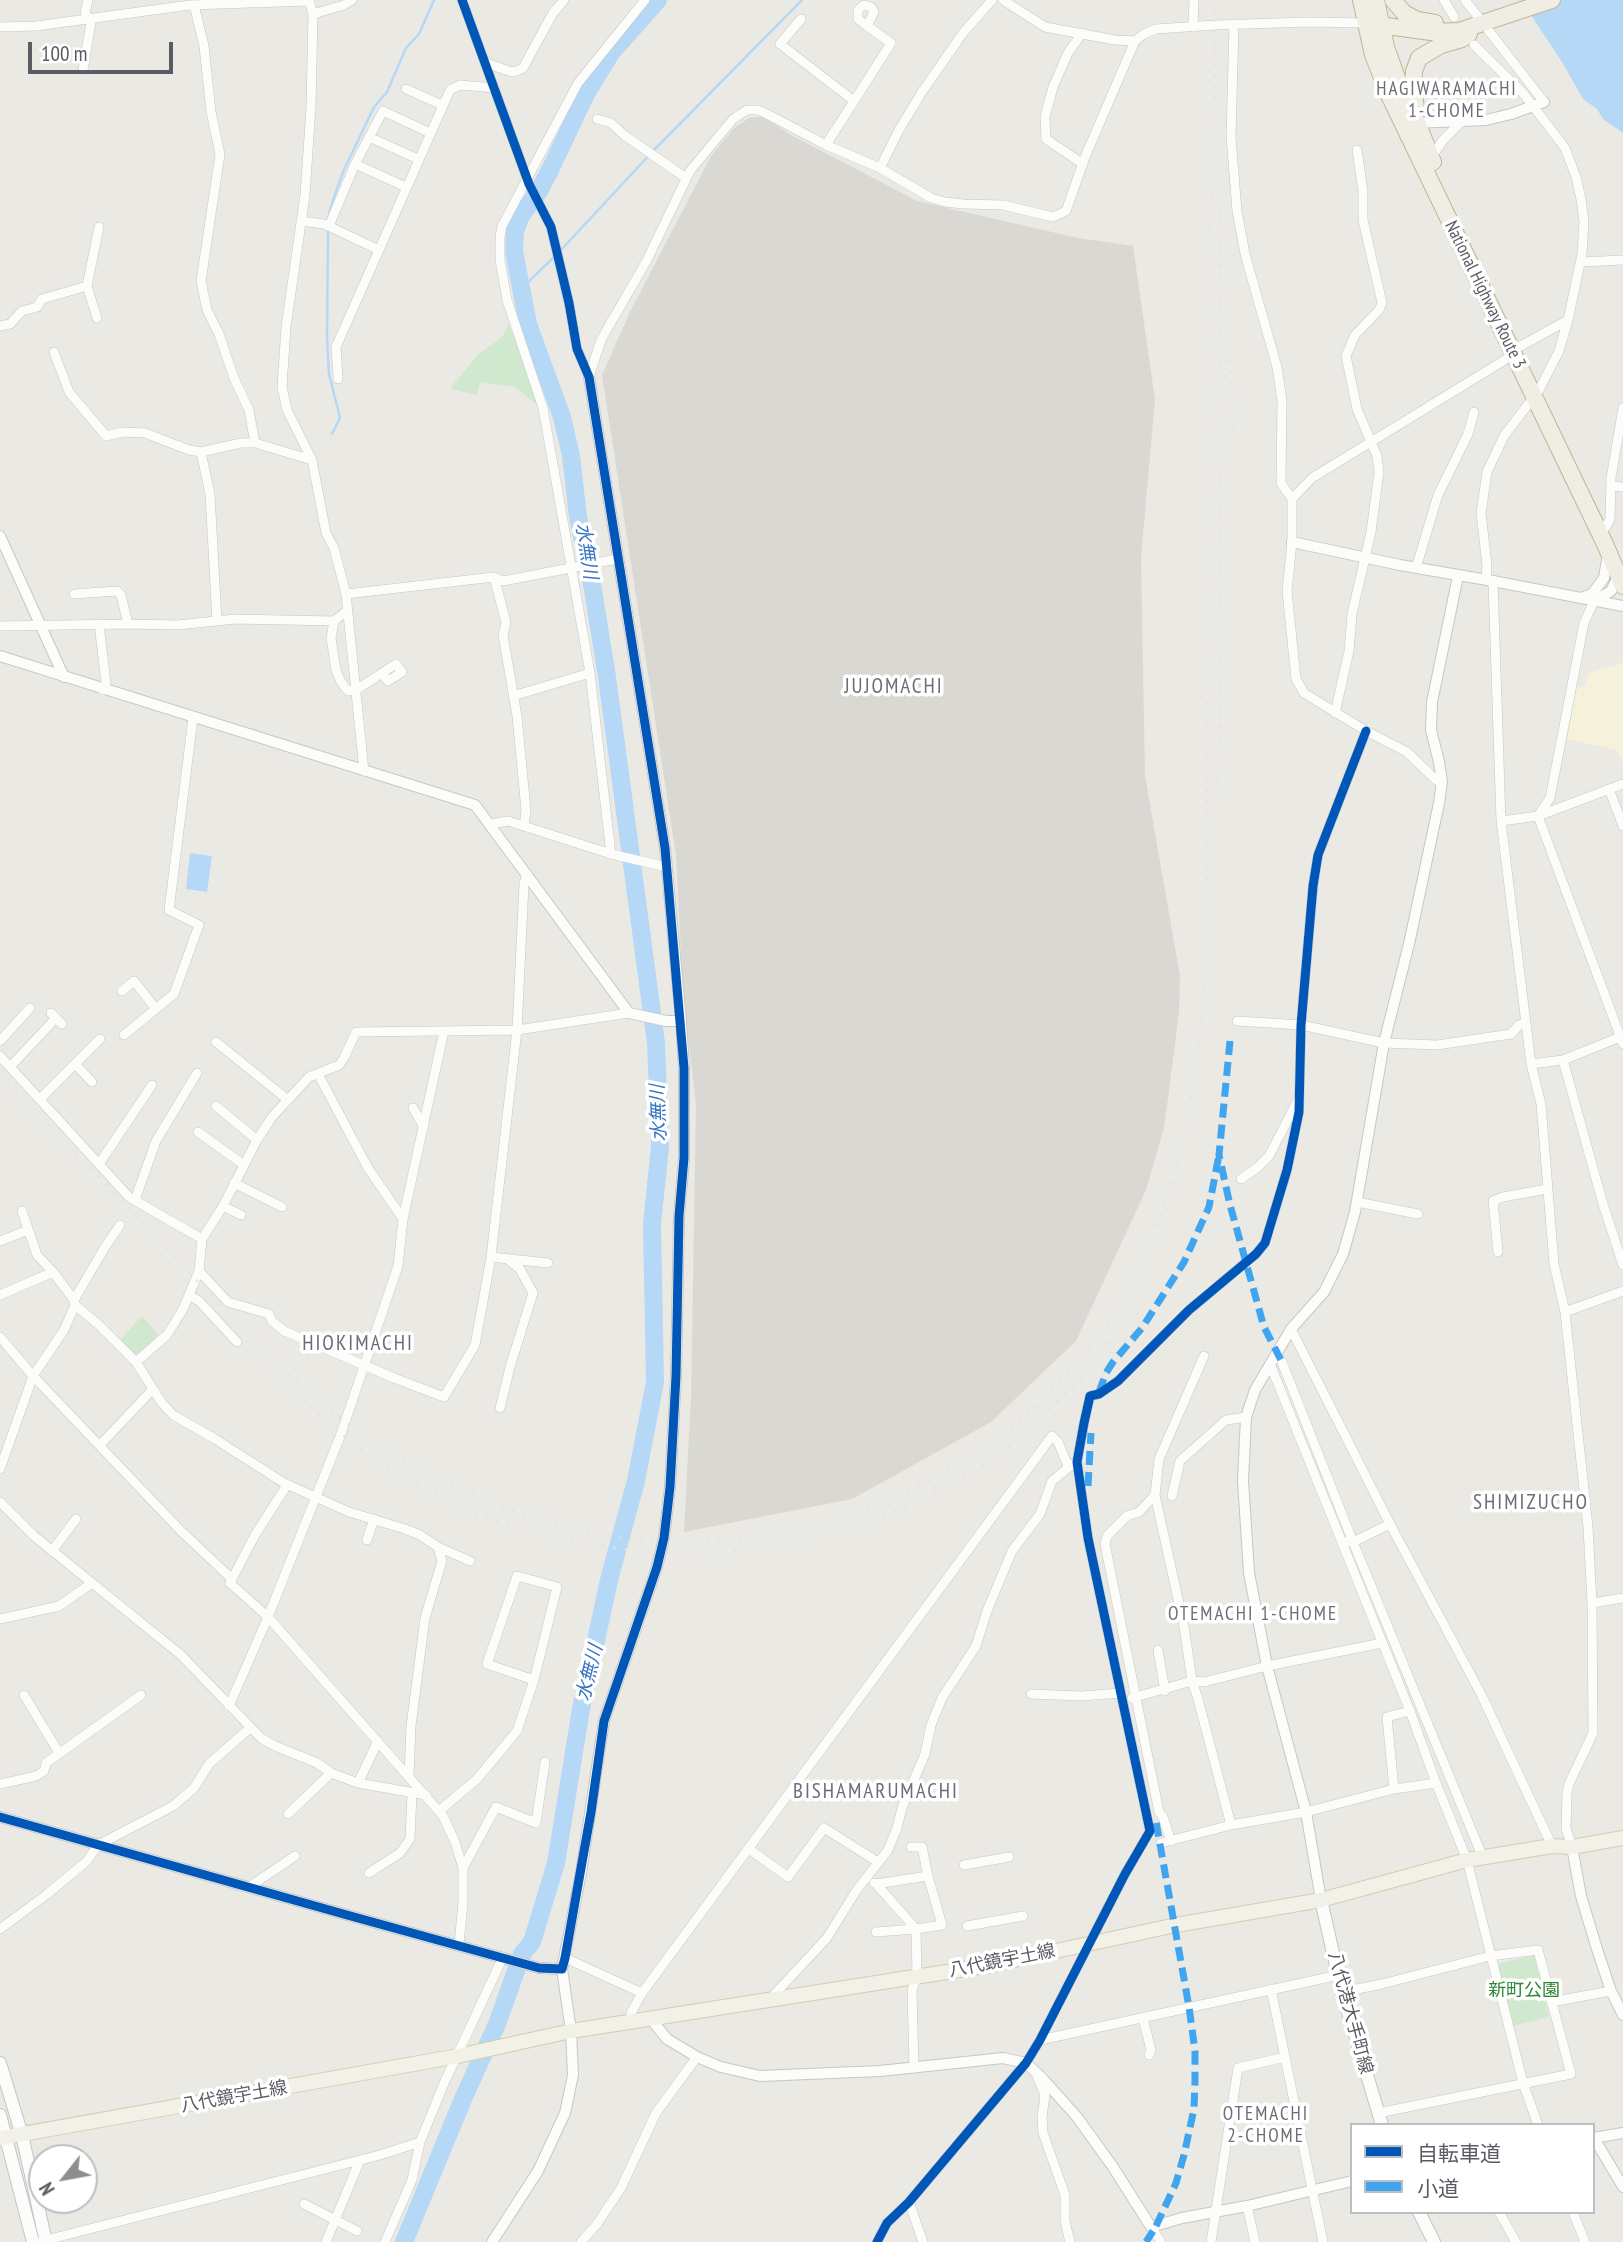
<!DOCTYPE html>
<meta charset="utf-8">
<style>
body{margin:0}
#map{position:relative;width:1623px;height:2242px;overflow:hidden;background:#eae9e4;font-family:"PT Sans Narrow","Noto Sans JP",sans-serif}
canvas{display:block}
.legend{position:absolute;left:1350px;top:2123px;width:245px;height:91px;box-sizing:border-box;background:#fff;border:2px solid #bdbec1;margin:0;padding:9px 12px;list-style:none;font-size:21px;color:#595d63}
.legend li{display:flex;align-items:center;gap:14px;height:35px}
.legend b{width:35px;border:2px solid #bdbec1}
.north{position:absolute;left:28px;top:2144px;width:70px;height:70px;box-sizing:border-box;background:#fff;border:2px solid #bdbec1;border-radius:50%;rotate:239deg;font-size:19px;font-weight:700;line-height:28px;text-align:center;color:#595d63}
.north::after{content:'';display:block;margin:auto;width:24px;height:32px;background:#8c8e90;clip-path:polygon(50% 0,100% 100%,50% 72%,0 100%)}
.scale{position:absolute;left:28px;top:42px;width:145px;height:32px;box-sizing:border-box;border:4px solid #595d63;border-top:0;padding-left:9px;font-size:21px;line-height:24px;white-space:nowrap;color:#595d63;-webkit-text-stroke:5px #fff;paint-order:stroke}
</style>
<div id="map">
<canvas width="1623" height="2242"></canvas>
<ul class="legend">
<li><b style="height:9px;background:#0057b8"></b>自転車道</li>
<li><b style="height:9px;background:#40a5ee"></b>小道</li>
</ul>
<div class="north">N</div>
<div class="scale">100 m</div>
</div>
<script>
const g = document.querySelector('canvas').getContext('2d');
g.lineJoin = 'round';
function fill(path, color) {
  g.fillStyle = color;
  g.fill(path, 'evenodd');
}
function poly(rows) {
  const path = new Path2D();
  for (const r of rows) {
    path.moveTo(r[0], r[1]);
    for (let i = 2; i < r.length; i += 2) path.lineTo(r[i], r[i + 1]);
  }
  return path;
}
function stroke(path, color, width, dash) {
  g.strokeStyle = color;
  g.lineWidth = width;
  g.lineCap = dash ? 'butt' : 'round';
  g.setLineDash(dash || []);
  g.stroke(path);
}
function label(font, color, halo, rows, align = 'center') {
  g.font = font + ' "PT Sans Narrow","Noto Sans JP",sans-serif';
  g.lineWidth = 7;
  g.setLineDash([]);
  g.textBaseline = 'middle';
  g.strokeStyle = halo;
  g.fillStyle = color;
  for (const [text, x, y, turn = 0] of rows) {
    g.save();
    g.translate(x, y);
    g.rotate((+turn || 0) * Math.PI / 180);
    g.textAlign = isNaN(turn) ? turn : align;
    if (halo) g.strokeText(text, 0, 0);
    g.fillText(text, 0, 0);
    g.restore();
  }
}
fill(poly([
 [1623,663,1623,763,1617,750,1567,739,1577,686,1585,687,1588,673]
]), '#f6f1db');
fill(poly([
 [751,117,763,117,793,136,917,201,1078,238,1133,246,1155,400,1141,557,1145,776,1180,976,1179,1013,1164,1128,1146,1190,1076,1341,991,1422,852,1499,684,1532,691,1398,696,1104,683,992,676,855,602,375,630,312,711,156,735,127]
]), '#dad8d3');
fill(poly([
 [509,324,540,407,515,387,480,382,477,395,454,390,451,387,479,354,502,337],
 [142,1316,158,1334,149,1347,135,1355,120,1340],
 [1534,1955,1549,2017,1512,2026,1498,1964]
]), '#d0e8ce');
fill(poly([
 [1521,0,1623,0,1623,133,1603,119,1597,109,1583,99,1562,62],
 [190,853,212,856,207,892,186,889]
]), '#b6d8f7');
stroke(poly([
 [327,222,333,200,343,172,374,107,387,92,406,48,419,34,434,0],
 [328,228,327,338,329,374,340,418,332,434],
 [561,250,653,151,802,0],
 [521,289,554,257]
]), '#b6d8f7', 2.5);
stroke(poly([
 [404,2242,463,2099,497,2024,522,1954,532,1942,549,1886,556,1863,581,1709,610,1576,636,1481,655,1382,652,1224,660,1147,656,1043,607,677,592,584,578,517,571,456,562,417,528,324,514,251,515,231,521,216,539,191,551,168,586,94,611,53,658,0]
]), '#b6d8f7', 18);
const minor = poly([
 [309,0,313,14,311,107,305,195,286,327,282,387,287,410,312,460,326,533,334,548,346,594,364,771],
 [462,0,529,184,551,227,569,303,577,349,589,377],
 [1003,0,1045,27,1115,40,1135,41],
 [1444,0,1454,17],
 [1465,0,1544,102],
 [194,5,204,46,211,112,220,154,201,281,207,310,219,334,234,378,249,410,255,443],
 [313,14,344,5,352,0],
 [801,19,780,44,854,101],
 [1234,24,1231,137,1237,211,1245,254,1277,367,1282,401,1281,483,1292,499,1292,542,1287,591,1296,679,1304,693,1366,731,1407,752,1436,780,1442,782],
 [0,27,36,26,190,5,309,1],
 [1193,27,1194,0],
 [1082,33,1068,53,1053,87,1045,117,1046,139,1083,164],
 [1474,45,1523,93,1565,148,1576,177,1581,199,1584,221,1582,254,1568,320,1519,347],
 [486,63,512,72,517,71,523,68,553,13,564,0],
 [83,70,91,22,85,13,88,0],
 [406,89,442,105],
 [597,119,611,123,624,135,686,178],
 [369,137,418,159],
 [826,145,891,43,867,26,858,19,858,10,864,5,871,7,874,12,867,26],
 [1431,158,1443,140,1461,122],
 [355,164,406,187],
 [880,168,899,130,922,92,963,33,992,0],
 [301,221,324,224,379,250],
 [329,226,355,164,383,111,430,133],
 [1581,262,1623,260],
 [97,318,87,286,99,227],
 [0,326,10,324,22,311,37,307,42,299,87,286],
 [54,352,69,392,106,436,123,432,145,433,189,450,201,452,241,443,255,443,312,460],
 [589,377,601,340,647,260,690,171,733,119,747,110,758,110,767,114,826,145,880,168,931,198,945,202,963,204,1003,205,1053,217,1066,211,1085,157,1135,41,1144,34,1156,29,1216,25,1308,22,1366,23],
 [338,379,336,347,450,90,460,85,495,88],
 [201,452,210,494,217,621],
 [1611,486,1623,487],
 [1292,499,1312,478,1513,355],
 [1605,528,1610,519,1611,478,1623,408],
 [1416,568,1438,495,1468,434,1474,412],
 [494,577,506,622,503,635,517,716,526,810,524,826],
 [1486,580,1487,565,1481,513,1487,472,1504,436,1539,390,1559,351,1568,320],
 [1493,581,1501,821,1531,1064,1541,1104,1554,1264,1565,1312,1588,1527,1592,1603,1593,1733,1569,1784,1567,1793,1566,1828,1572,1847],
 [74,594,117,591,121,595,128,624],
 [346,594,494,577,503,581,617,559],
 [347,611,334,621,331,638,336,670,341,682,348,691,356,690,396,664,402,672,388,681,382,673],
 [99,624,106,683,103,690],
 [0,626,128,624,178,625,235,619,334,621],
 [513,696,590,673],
 [1335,713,1349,651,1352,614,1371,532,1379,472,1377,456,1357,409,1346,356,1355,335,1379,310,1382,303,1363,220,1363,191,1357,150],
 [1609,789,1623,826],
 [1538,816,1623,1044],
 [1538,816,1550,798,1584,623,1594,601],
 [1501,821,1538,816,1623,784],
 [490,824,508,821,611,854,667,867],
 [611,854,590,673,543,408,507,300,500,260,500,237,502,226,578,83,645,0],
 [122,991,134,981,156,1009],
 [51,1013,62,1024],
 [1237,1021,1301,1025,1384,1043,1437,1045,1511,1034,1519,1025,1526,1023],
 [124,1035,174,994,199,925,169,910,193,718],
 [0,1041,30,1008],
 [216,1042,288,1100],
 [0,1056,129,1197,202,1239],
 [1563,1060,1603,1204,1623,1265],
 [75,1064,92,1082],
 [1531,1064,1563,1060,1623,1036],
 [10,1067,56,1018],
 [318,1074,368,1168,403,1219],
 [40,1099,100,1039],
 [216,1106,257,1140],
 [413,1108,424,1127],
 [198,1132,244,1165],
 [99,1164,152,1085],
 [1241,1179,1258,1167,1269,1156,1298,1100],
 [234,1183,282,1207],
 [135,1200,156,1141,197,1073],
 [1357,1202,1418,1214],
 [223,1206,241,1215],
 [0,1241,28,1230],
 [1498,1252,1493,1201,1503,1197,1547,1189],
 [491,1257,548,1263],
 [199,1271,228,1302,269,1314,272,1321,284,1331,394,1378,444,1397,475,1345,491,1257,517,1030,524,884,527,874],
 [53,1272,74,1300],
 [0,1295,53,1272,37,1255,22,1211],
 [189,1295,199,1301,237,1342],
 [75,1305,99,1325,136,1362],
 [1565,1312,1623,1291],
 [1291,1329,1390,1524,1481,1694,1552,1846],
 [0,1337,33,1376,181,1531,232,1579,230,1583,268,1617,443,1816,455,1842,463,1868,463,1903,459,1944],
 [1204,1356,1159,1459,1155,1495,1184,1626,1192,1681,1198,1699,1231,1825],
 [1282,1362,1353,1542,1483,1858],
 [1270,1364,1410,1711,1436,1783,1467,1860,1523,2083,1538,2125],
 [153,1389,162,1403,173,1415,215,1439,284,1483,349,1512,405,1529,420,1535,438,1547,442,1561,425,1618,411,1726,409,1776],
 [500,1408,510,1367,533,1293,520,1269,507,1259],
 [100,1445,153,1389,136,1362,167,1335,183,1309,199,1271,202,1239,223,1206,257,1140,272,1117,309,1077,339,1065,344,1058,356,1032,517,1030,629,1013],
 [0,1469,33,1376,64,1330,75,1305,74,1300,105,1247,120,1225],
 [1155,1495,1139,1512,1127,1516,1107,1536,1105,1544,1159,1812,1163,1817,1171,1841],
 [1172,1496,1180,1461,1226,1420,1246,1417],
 [0,1502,34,1536,181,1655,261,1738,275,1746,317,1763,331,1773,358,1783,426,1795],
 [367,1540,374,1519],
 [1348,1541,1353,1542,1390,1524],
 [438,1547,470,1561],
 [52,1551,76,1519],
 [232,1579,255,1535,287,1485],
 [1592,1603,1623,1598],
 [0,1619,59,1606,92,1583],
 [1158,1650,1165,1691],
 [1031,1694,1081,1696,1121,1693],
 [24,1695,59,1753],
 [1132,1698,1192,1681,1204,1682,1267,1666,1382,1643],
 [229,1706,268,1617,341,1434,398,1266,403,1219,444,1031],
 [358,1783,378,1741],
 [0,1784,36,1776,44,1771,46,1763,141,1695],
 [1394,1789,1387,1717,1410,1711],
 [439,1811,477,1779,517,1731,534,1680,557,1587,517,1576,487,1664,534,1680],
 [288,1814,331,1773],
 [1161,1843,1231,1825,1306,1812,1394,1789,1436,1783],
 [749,1849,788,1877,824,1828,878,1862],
 [964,1865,1009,1857],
 [463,1868,496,1807,536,1823,545,1762],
 [369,1873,400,1853,410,1839,412,1793],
 [874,1883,876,1884,928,1876,922,1847,911,1847],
 [876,1884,916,1929,942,1925,928,1876],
 [249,1887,295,1856],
 [967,1926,1023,1916],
 [0,1929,46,1895,87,1861,98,1845,173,1806,194,1788,209,1764,250,1728],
 [876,1932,916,1929,917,1976,912,1990,914,2068],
 [565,1958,642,1993,631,2013,631,2022],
 [1271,1989,1323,2242],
 [1342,1992,1382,1984,1490,1956,1538,1950,1571,2074,1378,2113],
 [642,1993,1052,1436,1058,1442,1068,1466],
 [770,1999,827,1938,856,1891,888,1850,897,1828,902,1808,925,1754,931,1725,942,1698,976,1646,987,1611,1012,1551,1040,1514,1052,1481,1073,1464],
 [1551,2002,1611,1991],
 [1143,2018,1151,2050,1149,2055],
 [1040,2040,1339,1975],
 [1037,2076,1045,2095,1042,2117,1043,2133,1065,2195,1065,2221,1070,2242],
 [909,2202,923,2242],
 [304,2204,357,2231],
 [1247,2206,1255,2242],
 [1499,2212,1516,2242],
 [1573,2212,1585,2242],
 [1151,2227,1161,2242],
 [42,2241,380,2155,420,2142],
 [326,2242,360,2160],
 [385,2242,412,2180,420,2142,445,2081,503,1957],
 [581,2242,597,2224,621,2188,656,2113,697,2057],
 [877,2242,887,2223,909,2202,1026,2063,1040,2040,1125,1874,1150,1831,1088,1538,1077,1462,1084,1423,1090,1396,1099,1394,1118,1381,1189,1310,1256,1254,1265,1243,1287,1170,1299,1112,1301,1025,1313,886,1318,855,1366,731],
 [1211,2242,1238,2068,1285,2057]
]);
const tertiary = poly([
 [1413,123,1486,120,1511,114,1544,102],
 [0,536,64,677],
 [1292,542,1400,565,1493,581,1623,606],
 [1581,598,1592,594,1604,578,1608,553],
 [1594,601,1611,591,1619,575],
 [0,656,475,805,629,1013,666,1021,681,1021],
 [0,1817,347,1915,539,1968,562,1969,581,1873,604,1721,657,1567,664,1538,670,1487,676,1376,679,1216,684,1158,684,1068,681,1021,665,848,589,377],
 [1572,1847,1581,1896,1597,1949,1611,1991,1623,2015],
 [1321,1900,1306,1812,1267,1666,1249,1573,1243,1481,1246,1417,1255,1390,1291,1329,1324,1292,1343,1254,1355,1212,1384,1043,1409,944,1439,803,1442,782,1439,762,1431,730,1432,702,1458,576],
 [650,2018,667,2039,697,2057,721,2067,760,2076,880,2071,1003,2058,1026,2063,1043,2079,1077,2117,1113,2167,1151,2227,1182,2218,1247,2206,1352,2181],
 [1593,2138,1623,2133],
 [1594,2138,1623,2187],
 [492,2242,538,2171,565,2113,573,2075,571,2031,562,1969]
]);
const secondary = poly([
 [1321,1900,1342,1992,1382,2125],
 [0,2063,22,2135,46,2242],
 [0,2115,33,2242],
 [1419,2212,1434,2242]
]);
const primary = poly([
 [0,2138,458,2056,571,2031,991,1965,1176,1925,1321,1900,1467,1860,1552,1846,1572,1847,1623,1838]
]);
const trunk = poly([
 [1361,0,1373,55,1389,95,1605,544,1623,586],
 [1376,0,1386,47,1398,81,1417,122,1433,162],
 [1393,0,1404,13,1417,20,1435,23],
 [1372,24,1431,32,1459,31,1552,0],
 [1416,108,1413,90,1414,71,1419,58,1441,45,1462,39,1469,34]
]);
stroke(minor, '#c6c7c6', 10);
stroke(tertiary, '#c6c7c6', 12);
stroke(secondary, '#c5c5c5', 14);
stroke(primary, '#d5ccaf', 16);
stroke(trunk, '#c2b591', 18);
stroke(minor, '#fcfcfb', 9);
stroke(tertiary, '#fcfcfb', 10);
stroke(secondary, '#fcfcfb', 12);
stroke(primary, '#f2f1e7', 14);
stroke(trunk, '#f0eee4', 16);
stroke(poly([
 [1229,349,1234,437],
 [1216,794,1219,759,1221,641,1219,443,1220,199],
 [0,1072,279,1367,358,1432,395,1456,431,1476,501,1507,555,1524,608,1536,646,1541,723,1540,778,1533,828,1522,868,1508,938,1477,964,1462,992,1443,1040,1404,1073,1369,1095,1342,1115,1314,1140,1268,1157,1227,1173,1178,1187,1126,1201,1025,1205,980,1207,834,1208,242,1214,172,1215,0],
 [285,1385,351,1442,387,1469,455,1505,496,1521,551,1537,642,1552,725,1552,804,1540,873,1520,901,1509,970,1474,1020,1439,1083,1376,1123,1320,1141,1287]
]), '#e2e2e2', 2.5, [2, 9]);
stroke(poly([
 [1230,1041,1219,1155,1230,1205,1264,1327,1282,1362],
 [1099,1392,1106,1373,1113,1362,1142,1328,1184,1262,1209,1207,1219,1155],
 [1088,1486,1091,1433],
 [1156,2226,1176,2183,1184,2155,1194,2109,1195,2083,1195,2051,1189,2007,1156,1822],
 [1146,2242,1153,2231]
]), '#40a5ee', 7, [14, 7]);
stroke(poly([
 [0,1817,347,1915,539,1968,562,1969,565,1958,591,1812,604,1721,657,1567,664,1538,670,1487,676,1376,679,1216,684,1158,684,1068,665,848,589,377,577,349,569,303,551,227,529,184,462,0],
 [877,2242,887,2223,909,2202,1026,2063,1040,2040,1125,1874,1150,1831,1088,1538,1077,1462,1084,1423,1090,1396,1099,1394,1118,1381,1189,1310,1256,1254,1265,1243,1287,1170,1299,1112,1301,1025,1313,886,1318,855,1366,731]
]), '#0057b8', 9);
label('18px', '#595d63', '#fff', [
 ["National Highway Route 3",1485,295,64],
 ["八代鏡宇土線",1002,1961,-11],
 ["八代港大手町線",1350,2013,75],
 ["八代鏡宇土線",234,2097,-10]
]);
label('18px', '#2e8635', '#fff', [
 ["新町公園",1524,1991]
]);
g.letterSpacing = '2px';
label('19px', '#6a6f75', '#fff', [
 ["HAGIWARAMACHI",1447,90],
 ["1-CHOME",1447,112],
 ["OTEMACHI 1-CHOME",1253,1615],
 ["OTEMACHI",1266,2115],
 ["2-CHOME",1266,2137]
]);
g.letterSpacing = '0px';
label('italic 19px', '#3675c3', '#fff', [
 ["水無川",586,551,81],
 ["水無川",659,1113,-92],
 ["水無川",590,1673,-76]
]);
g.letterSpacing = '2px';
label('21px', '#6a6f75', '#fff', [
 ["JUJOMACHI",894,687],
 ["HIOKIMACHI",358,1344],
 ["SHIMIZUCHO",1531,1503],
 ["BISHAMARUMACHI",876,1792]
]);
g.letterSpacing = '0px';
</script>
